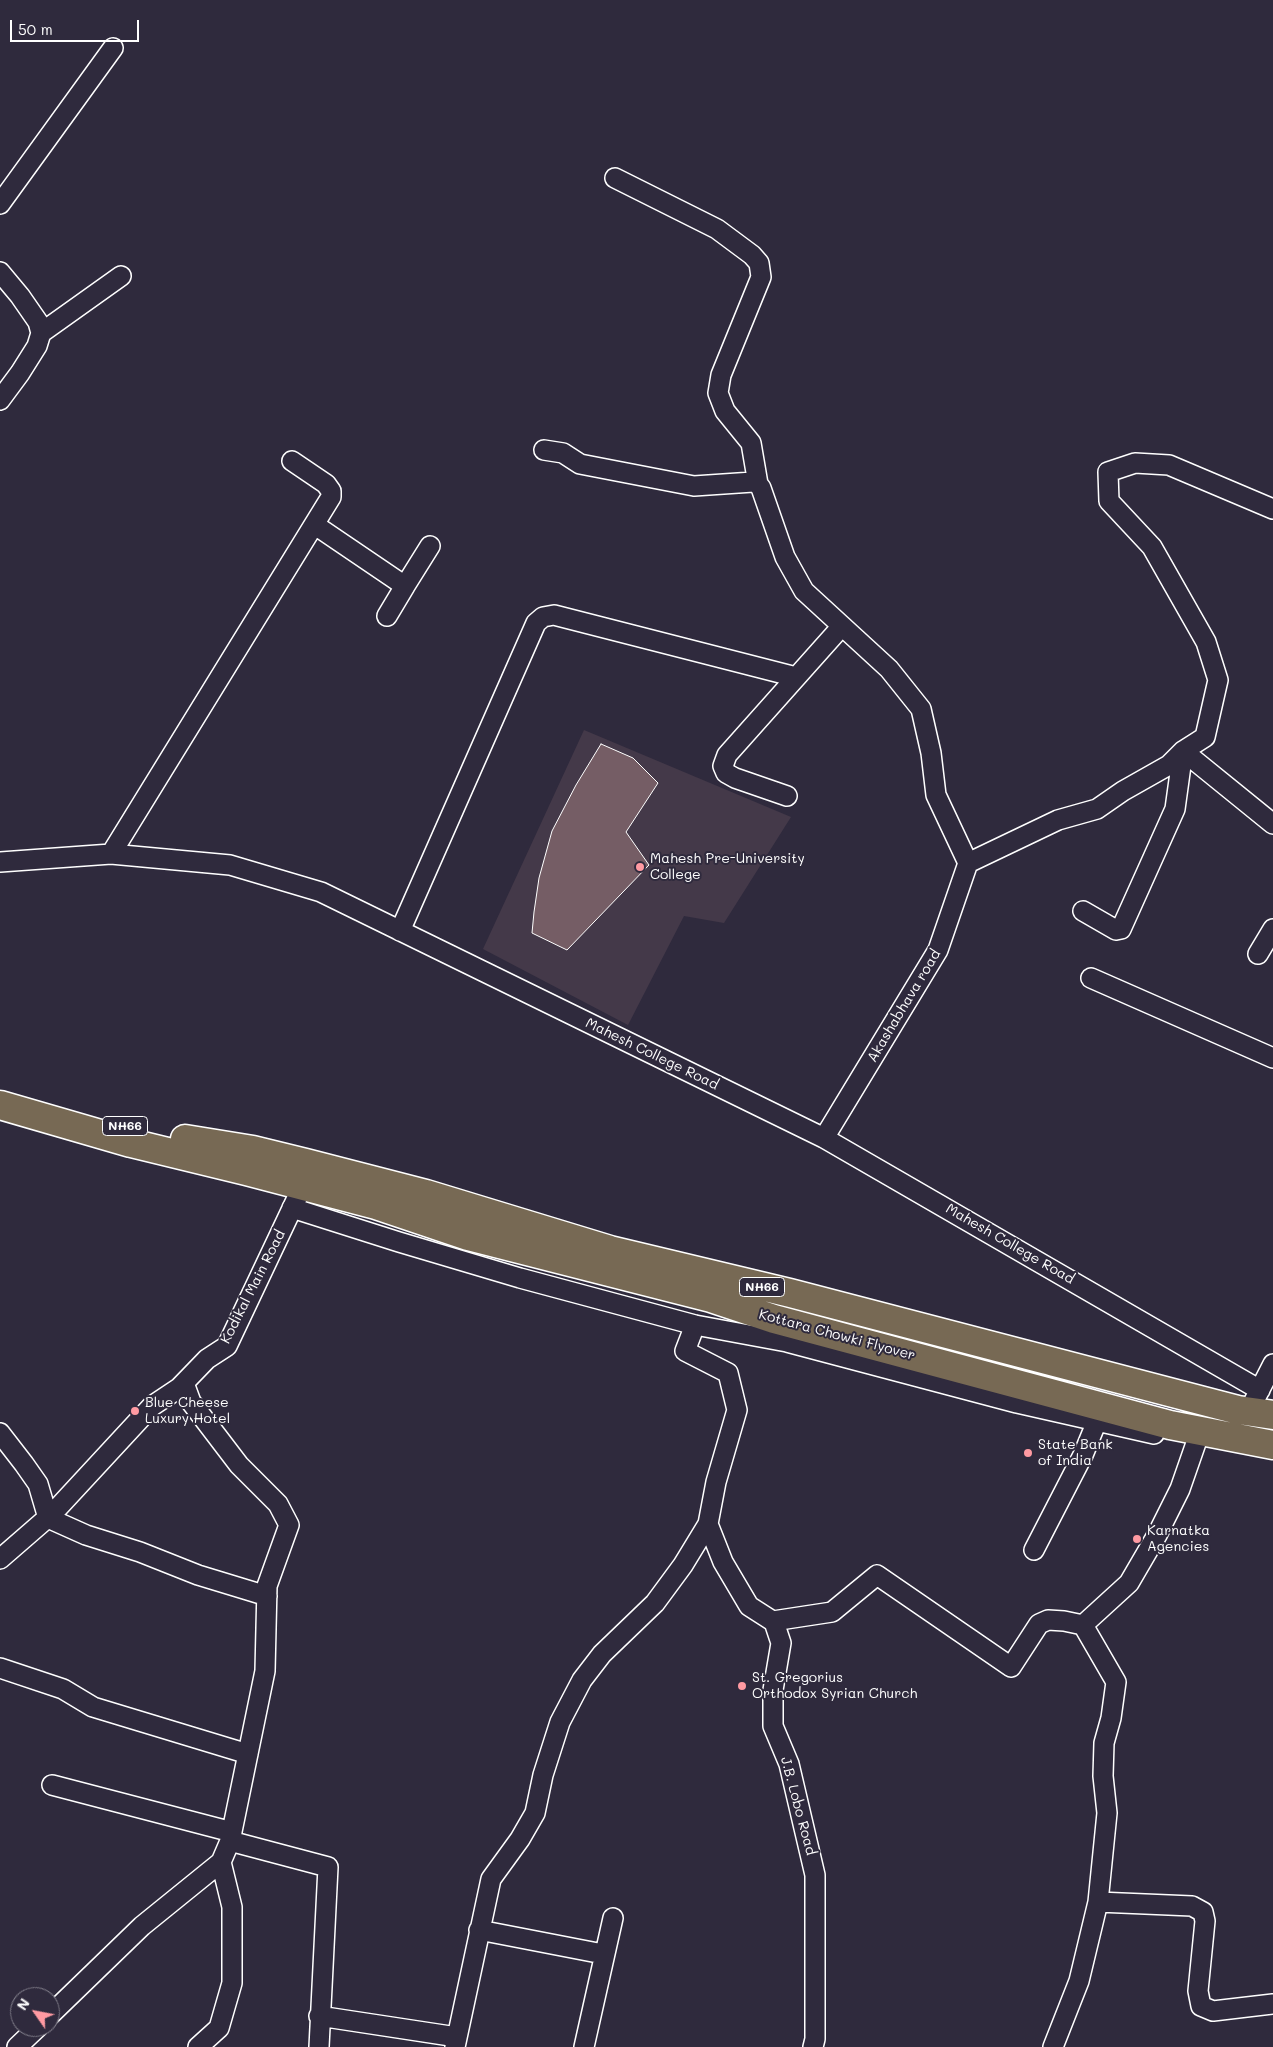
<!DOCTYPE html>
<style>
body{margin:0}
#map{position:relative;width:1273px;height:2047px;overflow:hidden;background:#2f2a3d;font-family:Mali,sans-serif}
canvas{display:block}
.north{position:absolute;left:10px;top:1987px;width:50px;height:50px;box-sizing:border-box;background:#2f2a3d;border:1px solid #827f8b;border-radius:50%;rotate:303deg;font-size:14px;font-weight:700;line-height:20px;text-align:center;color:#fff}
.north::after{content:'';display:block;margin:auto;width:18px;height:22px;background:#ff9aa2;clip-path:polygon(50% 0,100% 100%,50% 72%,0 100%)}
.scale{position:absolute;left:10px;top:20px;width:129px;height:22px;box-sizing:border-box;border:2px solid #fff;border-top:0;padding-left:6px;font-size:15px;line-height:18px;white-space:nowrap;color:#fff;-webkit-text-stroke:4px #2f2a3d;paint-order:stroke}
</style>
<div id="map">
<canvas width="1273" height="2047"></canvas>
<div class="north">N</div>
<div class="scale">50 m</div>
</div>
<script>
const g = document.querySelector('canvas').getContext('2d');
g.lineJoin = 'round';
function fill(path, color) {
  g.fillStyle = color;
  g.fill(path, 'evenodd');
}
function poly(rows) {
  const path = new Path2D();
  for (const r of rows) {
    path.moveTo(r[0], r[1]);
    for (let i = 2; i < r.length; i += 2) path.lineTo(r[i], r[i + 1]);
  }
  return path;
}
function stroke(path, color, width, dash) {
  g.strokeStyle = color;
  g.lineWidth = width;
  g.lineCap = dash ? 'butt' : 'round';
  g.setLineDash(dash || []);
  g.stroke(path);
}
function label(font, color, halo, rows, align = 'center') {
  g.font = font + ' Mali,sans-serif';
  g.lineWidth = 4;
  g.setLineDash([]);
  g.textBaseline = 'middle';
  g.strokeStyle = halo;
  g.fillStyle = color;
  for (const [text, x, y, turn = 0] of rows) {
    g.save();
    g.translate(x, y);
    g.rotate((+turn || 0) * Math.PI / 180);
    g.textAlign = isNaN(turn) ? turn : align;
    if (halo) g.strokeText(text, 0, 0);
    g.fillText(text, 0, 0);
    g.restore();
  }
}
fill(poly([
 [584,730,791,817,724,923,684,916,628,1025,483,949]
]), '#443949');
const building = poly([
 [601,744,633,758,658,783,626,832,649,865,567,950,532,933,534,912,539,878,552,831,576,785,601,744]
]);
fill(building, '#755d65');
stroke(building, '#fff', 1);
const minor = poly([
 [615,178,717,229,752,255,759,263,761,277,721,375,718,393,725,411,751,443,758,484],
 [0,204,113,48],
 [0,272,20,296,38,322,41,333,37,346,20,373,0,400],
 [41,333,121,276],
 [544,450,563,453,580,464,694,486,753,482,758,484,761,488,785,557,804,591,889,669,921,709,931,753,936,795,968,863],
 [315,525,405,586,387,616],
 [405,586,430,546],
 [1183,751,1273,824],
 [787,796,735,778,726,773,723,766,727,755,842,626],
 [111,854,331,497,331,491,326,484,292,461],
 [0,862,111,854,230,865,321,892,824,1138,1260,1390],
 [1083,911,1116,930,1121,929,1175,809,1183,751],
 [400,931,536,623,543,617,554,615,796,677],
 [1258,954,1273,929],
 [1091,978,1273,1058],
 [824,1138,938,950,968,863,1058,820,1097,809,1123,791,1169,765,1183,751,1205,737,1218,680,1206,642,1152,547,1109,501,1108,472,1135,463,1169,465,1273,509],
 [292,1208,399,1242,520,1278,695,1325,787,1342,1017,1403,1154,1434],
 [695,1325,685,1351,728,1373,737,1410,716,1482,708,1524,723,1562,749,1606,774,1622,781,1643,773,1690,773,1726,789,1764,815,1875,815,2039,813,2047],
 [184,1383,191,1402,239,1465,278,1504,289,1525,267,1586,265,1671,230,1841],
 [1254,1401,1273,1364],
 [0,1433,24,1464,38,1484,48,1518,86,1535,140,1552,198,1575,267,1596],
 [1034,1550,1083,1455,1097,1421],
 [0,1559,53,1513,152,1406,179,1388,207,1359,227,1346,297,1198],
 [773,1621,832,1612,877,1575,1011,1667,1039,1624,1048,1620,1064,1621,1083,1625,1116,1682,1111,1718,1104,1743,1103,1776,1107,1813,1098,1902,1079,1981,1053,2047],
 [1083,1625,1129,1583,1157,1535,1180,1489,1196,1443],
 [0,1668,63,1689,93,1707,248,1754],
 [52,1785,232,1832],
 [1098,1902,1192,1906,1203,1912,1205,1921,1198,1991,1201,2006,1213,2011,1273,2004],
 [479,1930,603,1954],
 [50,2015,142,1926,221,1862,230,1841,328,1867,319,2047],
 [319,2016,457,2037],
 [17,2047,38,2027],
 [198,2047,219,2028,232,1983,232,1907,221,1862],
 [455,2047,491,1879,520,1839,535,1813,543,1775,560,1722,582,1680,602,1654,655,1603,683,1565,708,1524],
 [584,2047,613,1918]
]);
const highway = poly([
 [0,1105,131,1143,246,1171,376,1205,468,1236,711,1298,774,1319,1170,1425,1273,1445],
 [185,1139,253,1150,306,1163,426,1194,610,1250,790,1293,1238,1410,1273,1415]
]);
stroke(minor, '#fff', 22);
stroke(highway, '#fff', 31);
stroke(minor, '#2f2a3d', 19);
stroke(highway, '#776954', 28);
for (const [x, y, r, color] of [
 [640,867,5,"#ff9aa2"],
 [135,1411,5,"#ff9aa2"],
 [1028,1453,5,"#ff9aa2"],
 [1137,1539,5,"#ff9aa2"],
 [742,1686,5,"#ff9aa2"]
]) {
  const dot = new Path2D();
  dot.arc(x, y, r, 0, 2 * Math.PI);
  g.fillStyle = color;
  g.fill(dot);
  stroke(dot, '#2f2a3d', 2);
}
for (const [x, y, w] of [
 [125,1126,45],
 [762,1287,45]
]) {
  const box = new Path2D();
  box.roundRect(x - w / 2, y - 9.5, w, 19, 4);
  g.fillStyle = '#2f2a3d';
  g.fill(box);
  stroke(box, '#fff', 1);
}
label('bold 12px', '#fff', null, [
 ["NH66",125,1126],
 ["NH66",762,1287]
]);
label('14px', '#fff', '#2f2a3d', [
 ["Mahesh Pre-University",650,859],
 ["College",650,875],
 ["Blue Cheese",145,1403],
 ["Luxury Hotel",145,1419],
 ["State Bank",1038,1445],
 ["of India",1038,1461],
 ["Karnatka",1147,1531],
 ["Agencies",1147,1547],
 ["St. Gregorius",752,1678],
 ["Orthodox Syrian Church",752,1694]
], 'left');
label('14px', '#fff', '#2f2a3d', [
 ["Akashabhava road",904,1006,-59],
 ["Mahesh College Road",652,1054,26],
 ["Mahesh College Road",1010,1244,30],
 ["Kodikal Main Road",253,1287,-63],
 ["Kottara Chowki Flyover",837,1335,15],
 ["J.B. Lobo Road",798,1806,75]
]);
</script>
